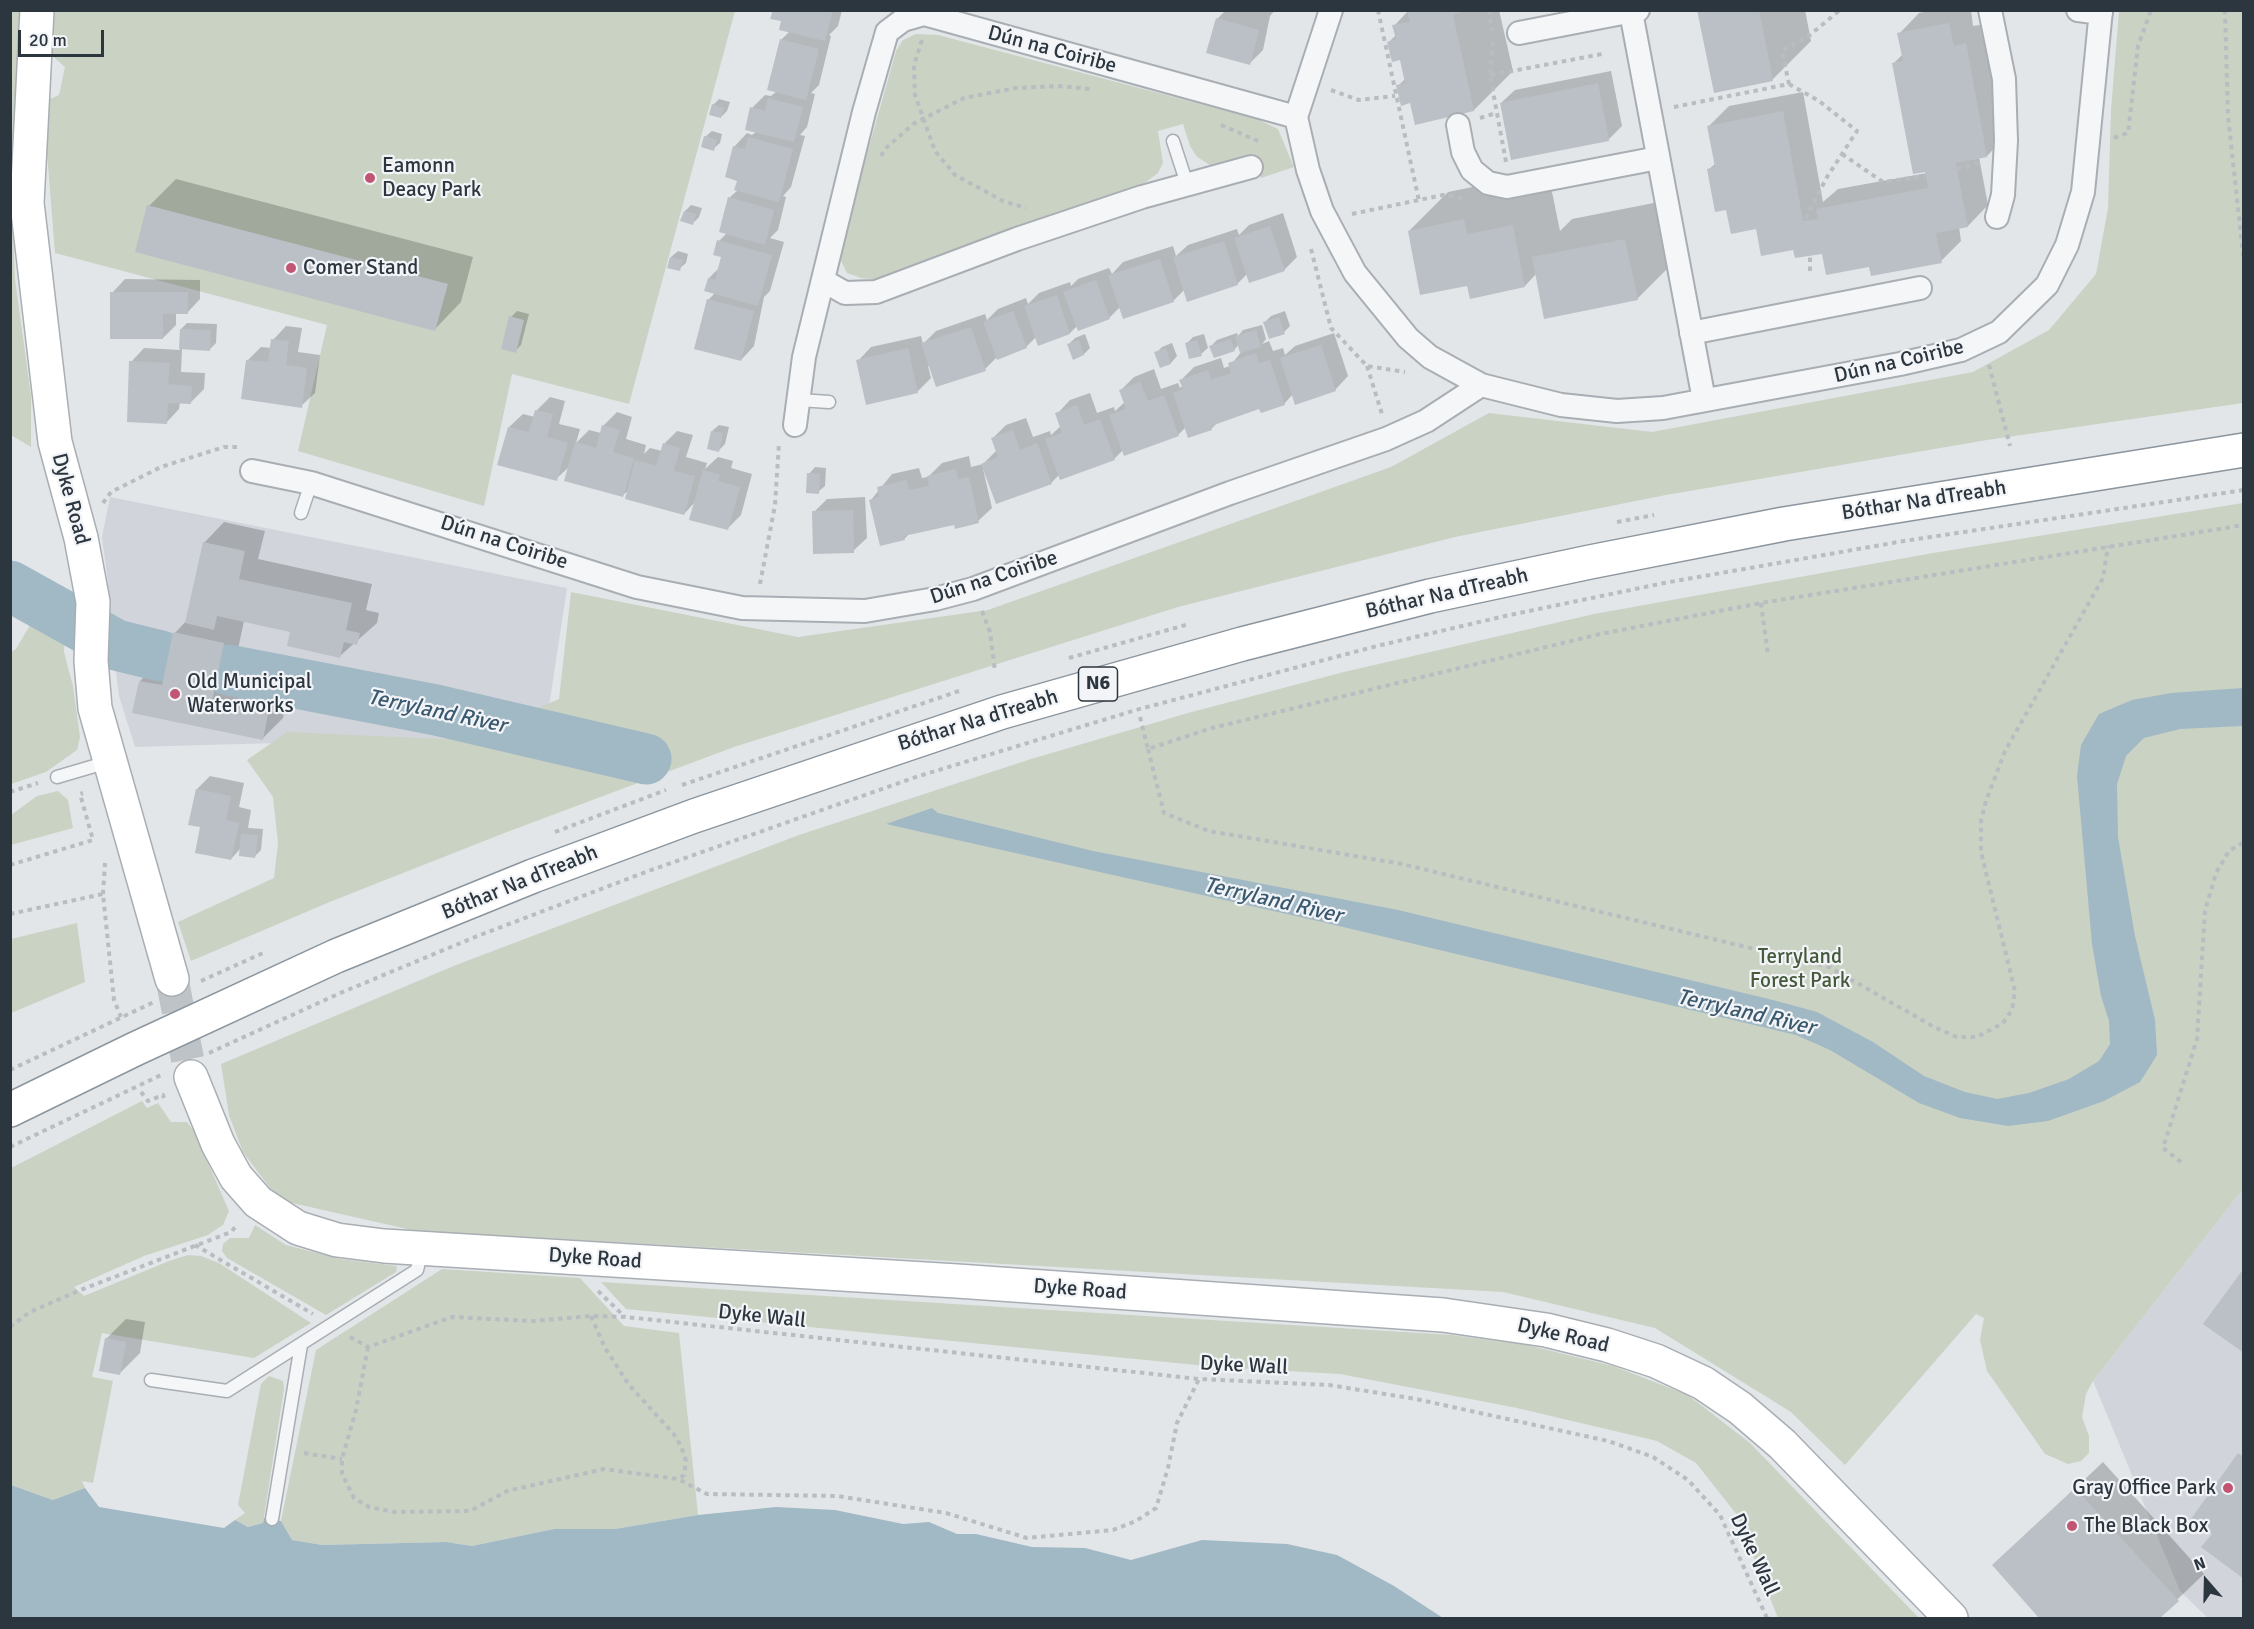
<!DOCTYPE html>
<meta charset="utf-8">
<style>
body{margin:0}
#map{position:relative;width:2254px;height:1629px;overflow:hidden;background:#e2e6e9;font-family:Signika,sans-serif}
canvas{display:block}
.frame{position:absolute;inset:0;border:12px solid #2c363f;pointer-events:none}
.north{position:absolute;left:2176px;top:1551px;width:60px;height:60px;-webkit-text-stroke:4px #f2f4f7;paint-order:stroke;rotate:340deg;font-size:16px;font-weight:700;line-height:24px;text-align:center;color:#2c363f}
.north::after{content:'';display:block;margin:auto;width:21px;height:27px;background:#2c363f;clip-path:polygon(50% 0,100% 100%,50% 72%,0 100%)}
.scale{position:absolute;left:18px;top:30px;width:86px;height:27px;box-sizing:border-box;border:3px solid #2c363f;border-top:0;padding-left:8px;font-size:18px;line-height:21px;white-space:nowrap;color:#2c363f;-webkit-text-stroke:4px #f2f4f7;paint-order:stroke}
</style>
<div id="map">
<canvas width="2254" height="1629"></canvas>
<div class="frame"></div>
<div class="north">N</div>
<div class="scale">20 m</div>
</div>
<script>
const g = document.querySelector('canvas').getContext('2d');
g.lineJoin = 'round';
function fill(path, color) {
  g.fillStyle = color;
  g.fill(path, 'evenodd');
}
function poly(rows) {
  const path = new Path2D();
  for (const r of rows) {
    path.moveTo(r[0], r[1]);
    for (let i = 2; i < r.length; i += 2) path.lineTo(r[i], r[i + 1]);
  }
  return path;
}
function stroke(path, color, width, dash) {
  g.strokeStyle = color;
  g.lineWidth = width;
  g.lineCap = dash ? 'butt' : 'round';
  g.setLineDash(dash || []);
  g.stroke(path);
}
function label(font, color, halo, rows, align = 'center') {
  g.font = font + ' Signika,sans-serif';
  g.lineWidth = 4.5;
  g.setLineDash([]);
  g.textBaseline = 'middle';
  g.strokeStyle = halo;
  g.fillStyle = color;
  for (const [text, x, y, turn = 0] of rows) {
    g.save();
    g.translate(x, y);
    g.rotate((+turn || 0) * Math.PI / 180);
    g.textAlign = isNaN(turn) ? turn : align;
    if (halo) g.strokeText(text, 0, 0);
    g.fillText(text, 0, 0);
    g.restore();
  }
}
fill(poly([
 [110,497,567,588,548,713,485,745,313,742,135,747,119,696,111,634,108,582,102,537],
 [2243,1189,2243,1618,2208,1618,2180,1591,2093,1381]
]), '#d1d5db');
fill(poly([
 [21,10,14,108,12,211,15,279,31,396,31,447,11,435,10,11],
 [52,11,735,11,629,404,512,374,484,506,298,451,327,325,55,253,43,102,59,95,65,67,50,54],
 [2119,11,2243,11,2243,403,1987,440,1666,495,1455,537,1178,607,734,747,507,832,332,901,191,961,178,922,274,878,278,843,273,797,247,760,287,732,465,740,559,699,571,592,798,637,988,610,1391,467,1489,413,1652,432,1973,372,2049,330,2096,274,2108,208,2111,110],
 [916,34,938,35,1257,119,1278,129,1294,167,1261,178,1253,154,1210,165,1197,157,1190,146,1183,124,1158,131,1163,163,1158,173,1146,182,880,280,861,278,847,273,839,257,843,239,896,51,903,40],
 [2243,503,2243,1189,2093,1381,2086,1394,2082,1417,2089,1436,2089,1453,2081,1461,2068,1464,2045,1454,1987,1371,1980,1340,1984,1318,1976,1314,1845,1465,1791,1412,1655,1328,1503,1292,416,1231,279,1200,243,1152,229,1115,221,1064,456,965,799,835,1031,759,1188,713,1344,672,1594,614,1933,553],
 [47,623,65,633,64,652,73,686,80,737,77,750,46,772,11,784,11,652,16,649,30,625],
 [58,791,68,800,73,828,11,845,11,815,37,796],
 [77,923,85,982,11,1013,11,939],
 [142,1101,147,1108,158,1103,171,1122,187,1122,194,1131,229,1211,223,1225,208,1235,144,1256,74,1287,84,1296,169,1261,188,1255,201,1256,219,1263,311,1323,254,1358,102,1333,92,1377,113,1381,93,1483,82,1481,85,1488,53,1500,11,1485,11,1168],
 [255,1225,286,1245,340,1259,397,1266,396,1272,326,1315,227,1258,222,1251,223,1244,230,1238,249,1238],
 [442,1269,580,1278,624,1326,679,1333,698,1515,615,1529,554,1529,472,1546,446,1542,322,1545,292,1540,281,1521,316,1350],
 [601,1282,1452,1335,1527,1345,1613,1366,1688,1395,1750,1443,1919,1618,1778,1618,1737,1515,1696,1463,1657,1441,1517,1408,1340,1374,1217,1367,626,1309],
 [269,1376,283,1381,284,1389,263,1523,248,1527,235,1520,245,1513,238,1505,261,1384]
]), '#cad2c4');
fill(poly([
 [11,571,68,604,65,633,11,602],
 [2243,688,2243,726,2180,729,2144,738,2126,756,2117,784,2118,837,2135,936,2155,1020,2157,1055,2140,1082,2104,1101,2048,1121,2008,1126,1960,1118,1919,1103,1830,1050,1796,1035,1318,921,886,824,932,808,938,813,1093,851,1398,910,1773,1000,1817,1012,1873,1042,1924,1076,1965,1092,1997,1099,2029,1093,2069,1079,2099,1061,2110,1044,2109,1021,2101,996,2092,944,2077,776,2081,745,2099,714,2132,700,2171,693],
 [11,1485,53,1500,85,1488,99,1507,224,1528,235,1520,248,1527,263,1523,264,1518,281,1521,292,1540,322,1545,446,1542,472,1546,554,1529,615,1529,698,1515,776,1507,835,1510,903,1524,929,1522,957,1534,976,1534,1032,1547,1085,1548,1131,1560,1202,1540,1287,1544,1337,1555,1394,1586,1443,1618,11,1618]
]), '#a1b8c5');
fill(poly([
 [774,10,842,10,838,26,829,35,831,36,819,85,811,93,815,94,807,127,800,135,805,136,791,187,783,196,786,197,778,230,770,238,784,242,770,291,764,297,754,346,741,360,708,300,715,293,709,278,720,267,723,256,719,241,727,233,729,198,738,190,734,147,747,133,752,135,756,132,752,108,765,95,771,96,777,91,781,40,790,31],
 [1226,10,1275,10,1270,16,1263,50,1250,63,1217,19],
 [1499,10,1513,71,1474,110,1411,102,1398,86,1406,78,1402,58,1389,42,1396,35,1394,26,1409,10],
 [1699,10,1805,10,1811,41,1772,80],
 [1934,10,1971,10,1973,26,1986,24,2007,135,1987,156,1979,157,1988,205,1968,226,1959,227,1961,241,1941,261,1870,265,1824,252,1795,248,1727,208,1708,170,1716,163,1709,126,1729,106,1803,92,1823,202,1838,189,1927,173,1894,63,1903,54,1899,34,1919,13],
 [1611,71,1622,126,1608,140,1501,103,1515,90],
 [719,99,730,102,727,111,721,117,713,105],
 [712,131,722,134,720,143,713,149,705,137],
 [176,179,473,257,461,302,435,329,149,206],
 [1502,181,1551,187,1560,231,1572,219,1664,201,1676,260,1637,299,1536,274,1525,286,1468,284,1409,231,1448,192],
 [691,205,702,208,699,217,693,223,685,211],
 [1283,213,1297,257,1284,270,1247,274,1237,284,1185,289,1173,301,1120,307,1109,318,1077,326,1070,333,1036,337,1026,347,996,358,985,369,928,366,931,378,917,392,858,361,871,347,921,336,923,344,936,331,985,314,987,320,998,309,1026,298,1028,304,1039,293,1070,282,1071,286,1078,279,1109,268,1112,274,1123,262,1173,246,1176,256,1188,245,1237,229,1239,235,1249,225],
 [678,251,688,254,686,263,679,269,671,257],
 [125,279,200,280,200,299,187,313,176,313,176,325,163,338,112,293],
 [517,311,529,314,521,345,515,351,511,317],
 [1285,311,1290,326,1284,332,1265,322,1271,316],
 [187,323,217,324,216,343,210,349,182,348,181,372,205,373,204,389,191,402,180,402,179,409,166,423,131,362,144,348,180,350,181,329],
 [1262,325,1266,339,1262,344,1269,341,1273,351,1283,348,1285,355,1295,346,1334,333,1348,376,1335,390,1293,394,1284,404,1260,407,1218,422,1211,429,1186,427,1178,435,1123,450,1114,459,1060,474,1051,483,983,469,992,508,978,521,955,523,910,533,904,539,871,500,892,474,919,468,922,478,928,477,942,463,969,456,971,467,983,464,997,450,993,438,1006,425,1026,418,1033,437,1050,431,1051,435,1061,426,1057,414,1070,400,1090,393,1097,413,1114,407,1115,411,1125,402,1121,390,1134,377,1154,369,1161,389,1178,383,1180,388,1183,385,1181,380,1194,367,1221,358,1224,368,1230,366,1242,351,1239,344,1234,350,1211,346,1217,340,1237,333,1238,336,1243,330],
 [286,326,302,328,298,352,320,355,315,393,301,406,248,360,261,347,271,348,273,340],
 [1085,334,1090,348,1084,354,1074,358,1069,344,1075,338],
 [1204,334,1208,348,1201,354,1186,344,1193,337],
 [1172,343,1177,356,1171,363,1161,366,1156,353,1162,347],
 [550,397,565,401,559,424,580,429,576,443,589,430,601,433,603,426,617,412,632,417,626,439,646,445,644,454,650,448,662,451,664,444,677,431,693,435,686,457,707,463,705,469,718,457,733,461,731,468,752,474,741,515,727,529,696,501,684,514,629,490,623,495,570,466,556,479,509,427,523,414,535,417,537,410],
 [719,425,729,427,725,444,719,450,712,431],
 [815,467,826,468,825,486,818,492,809,474],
 [865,497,867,538,853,551,814,512,827,499],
 [224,522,265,531,258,559,372,584,366,610,379,613,377,623,340,656,291,631,244,621,231,682,288,694,283,718,262,739,140,681,160,661,168,663,175,633,187,620,204,543],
 [210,776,244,783,239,807,251,810,248,828,263,829,261,850,254,857,241,848,231,859,202,826,197,789],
 [126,1319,145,1322,140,1353,120,1373,106,1339],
 [2103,1462,2204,1574,2158,1618,2041,1618,1994,1565]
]), '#0003');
stroke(poly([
 [10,586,116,645,161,656],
 [228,670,436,710,646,759]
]), '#a1b8c5', 51);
fill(poly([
 [773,10,833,10,825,41,779,30,781,21,770,19],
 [1407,10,1466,10,1453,15,1474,111,1415,125,1410,103,1401,106,1396,85,1405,83,1400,60,1392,62,1387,42,1396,39,1392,25,1410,22],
 [1697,10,1759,10,1773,81,1714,93],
 [1216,18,1259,30,1250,65,1206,53],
 [1949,23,1954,46,1966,43,1987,157,1956,163,1968,227,1936,233,1942,263,1871,276,1869,267,1826,275,1822,254,1795,258,1793,250,1761,256,1756,229,1731,234,1726,210,1715,212,1707,169,1715,167,1707,126,1783,111,1803,221,1818,219,1816,209,1928,188,1925,172,1913,174,1892,63,1903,61,1897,33],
 [780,39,819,49,806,100,767,90],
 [1598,83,1609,141,1511,160,1500,103],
 [768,98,803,107,794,142,745,130,750,107,765,111],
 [712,104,724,108,721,118,709,115],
 [704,136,717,140,714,151,701,147],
 [748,137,793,149,779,202,734,190,737,181,725,177,733,146,745,149],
 [728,197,774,210,765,245,719,232],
 [147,205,448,284,435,331,135,252],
 [684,211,696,214,693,225,680,221],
 [1464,219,1467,234,1513,225,1525,287,1470,299,1467,286,1420,295,1408,231],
 [1270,226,1285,271,1249,283,1234,238],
 [1625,239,1638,300,1544,319,1532,257],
 [717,240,772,255,758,306,704,291,708,278,715,280,721,257,713,255],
 [1224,241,1238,285,1187,302,1173,257],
 [670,257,683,260,680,271,667,268],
 [1160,259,1174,302,1123,319,1108,275],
 [1096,280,1110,319,1078,331,1063,292],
 [110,292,188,292,188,314,163,314,163,339,110,339],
 [1057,295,1070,334,1038,346,1024,306],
 [707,299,754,311,741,361,694,349],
 [1013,311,1027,348,997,360,983,322],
 [509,316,524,320,516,353,501,349],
 [1279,317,1285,334,1269,339,1263,322],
 [971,327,986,371,936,387,921,343],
 [180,329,211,330,210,351,179,349],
 [1256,330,1261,347,1240,353,1235,336],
 [271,339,289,341,286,365,307,368,302,408,241,399,246,360,268,362],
 [1231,339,1235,351,1214,358,1209,346],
 [1079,340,1084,355,1073,360,1067,344],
 [1197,340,1202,356,1189,359,1185,343],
 [1321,345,1336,391,1295,405,1280,358],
 [908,348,918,393,866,405,856,360],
 [1166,348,1171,364,1160,368,1154,352],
 [1256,353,1259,363,1270,360,1285,405,1261,413,1259,409,1211,426,1212,430,1188,438,1173,393,1183,389,1179,380,1208,370,1211,380,1231,373,1228,363],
 [129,361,170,363,168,384,192,386,191,404,168,403,167,424,127,422],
 [1140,382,1148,401,1164,395,1179,436,1124,456,1109,415,1126,409,1119,390],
 [1077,405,1084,425,1100,419,1115,460,1060,480,1045,439,1062,433,1055,413],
 [535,410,553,414,547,437,568,443,557,481,497,465,508,427,529,432],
 [602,425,620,430,613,452,634,458,623,497,564,481,575,442,596,448],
 [1013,430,1020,450,1037,443,1052,484,996,504,981,464,998,457,991,438],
 [711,431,723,433,719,452,707,449],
 [663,443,680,448,674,471,695,476,684,515,625,499,635,460,656,466],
 [956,469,958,479,969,477,979,523,955,529,954,525,904,536,905,540,880,546,869,500,879,497,877,487,906,480,909,490,929,486,927,476],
 [703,470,720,475,718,481,740,487,728,530,689,520],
 [807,473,820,474,819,494,806,493],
 [853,510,854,553,813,554,812,511],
 [203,542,245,551,239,579,352,603,346,630,360,633,357,645,344,642,340,658,287,646,290,632,217,616,214,630,185,623],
 [173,632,224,643,212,702,268,714,263,740,132,713,139,681,162,685],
 [196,789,231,796,226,820,239,823,231,860,195,853,200,827,188,825],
 [241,834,258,835,255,858,239,856],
 [2244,1268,2244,1353,2203,1324],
 [105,1338,126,1342,120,1375,99,1371],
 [2238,1453,2244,1457,2244,1579,2201,1547,2212,1534,2191,1519],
 [2075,1488,2179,1601,2160,1618,2039,1618,1992,1565]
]), '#bac0c5');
stroke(poly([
 [172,979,191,1077]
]), '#bec3c7', 33, [33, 16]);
const lane = poly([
 [1173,141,1187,184],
 [799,400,829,402],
 [301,513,311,483],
 [57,777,108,762],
 [151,1380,227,1391,417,1270,422,1250],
 [272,1519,301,1345]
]);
const street = poly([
 [1331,10,1296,117,1308,170,1322,211,1355,273,1408,338,1430,357,1481,385,1561,405,1617,411,1663,408,1900,364,1961,350,1999,332,2047,285,2067,245,2083,192,2101,10],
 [1990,10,2004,79,2006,141,2003,195,1997,217],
 [2078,10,2101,13],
 [1631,12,1704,400],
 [1519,33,1638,10],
 [1458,125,1463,152,1472,170,1488,183,1507,187,1658,158],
 [824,281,845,293,876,292,1017,239,1142,197,1251,167],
 [1691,333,1920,288],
 [795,425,804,357,864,112,887,32,903,20,924,14,1296,117],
 [252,471,311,483,637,587,742,608,865,611,935,599,973,589,1230,493,1386,439,1426,421,1481,385]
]);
const secondary = poly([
 [37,10,27,203,55,442,81,538,93,602,91,661,95,708,172,979],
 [191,1077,218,1144,236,1177,258,1202,298,1228,337,1240,384,1246,957,1281,1443,1315,1546,1330,1607,1345,1656,1361,1703,1383,1740,1408,1782,1444,1951,1618]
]);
const highway = poly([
 [10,1110,135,1049,336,956,533,876,694,816,1002,712,1242,644,1430,596,1590,562,1784,524,2244,450]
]);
stroke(lane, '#a8aeb3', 15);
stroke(street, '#a8aeb3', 26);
stroke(secondary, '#a8aeb3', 36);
stroke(highway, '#8b959e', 36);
stroke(poly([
 [1378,10,1419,201],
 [1489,10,1492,31],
 [2225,10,2228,116,2244,263],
 [922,40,914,65,915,95,935,151,955,175,1003,201,1026,208],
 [1493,42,1490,75,1506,162],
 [1491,75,1602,54],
 [1789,84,1819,101,1857,131,1827,177,1804,221],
 [1331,90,1359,100,1395,96],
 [1674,107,1789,84,1782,51,1810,35,1840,10],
 [1480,118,1496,113],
 [1221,125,1258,141],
 [2114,138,2128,133,2138,46,2151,10],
 [1842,154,1883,182,1925,176],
 [881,156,885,149,913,124,964,98,1016,88,1058,86,1090,89],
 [1957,169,1980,163],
 [1352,214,1443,195,1465,199],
 [1311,249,1331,328,1367,366,1405,372],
 [1810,271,1810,256],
 [1989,365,2010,446],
 [1367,366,1382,414],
 [103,503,111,492,161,467,224,447,240,447],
 [1617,522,1654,515],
 [760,584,775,505,779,443],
 [1761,603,1768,655],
 [982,611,990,632,995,671],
 [1069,658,1189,624],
 [1140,717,1148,749,1212,728,1600,634,1761,603,2244,525],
 [1148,749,1164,813,1209,831,1402,864,1829,967,1936,1028,1957,1037,1977,1037,2003,1023,2012,1010,2015,991,1981,852,1981,821,1986,801,2005,751,2103,578,2108,546],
 [682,785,959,691],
 [10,792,38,783],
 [555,832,666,790],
 [10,865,93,840,80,794,83,793],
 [103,894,105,863],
 [10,914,103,894,114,1000,121,1017],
 [201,981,263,953],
 [209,1053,338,994,475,937,651,870,919,776,1136,710,1377,646,1505,616,1664,583,1904,541,2244,490],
 [10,1070,154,1002],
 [141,1092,148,1101,163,1095,164,1098],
 [10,1147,161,1075],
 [2181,1162,2163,1148,2197,1039,2205,911,2216,873,2229,851,2244,842],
 [195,1245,313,1314],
 [598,1291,625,1317],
 [591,1316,605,1348,629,1385,673,1433,681,1446,686,1461,684,1475,678,1479],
 [10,1327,30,1312,78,1291,231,1232,238,1224],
 [350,1337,368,1347,452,1317,532,1321,591,1316,626,1317,1199,1379,1329,1385,1416,1399,1608,1441,1653,1457,1688,1480,1720,1515,1767,1618],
 [368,1347,356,1410,342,1459,342,1474,354,1498,369,1507,394,1512,470,1511,507,1491,604,1469,678,1479,707,1494,837,1496,946,1513,1027,1538,1113,1530,1136,1521,1156,1508,1168,1468,1177,1423,1199,1379],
 [304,1453,342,1459]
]), '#b9bcc0', 4, [4.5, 4.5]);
stroke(lane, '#f5f6f8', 12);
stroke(street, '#f5f6f8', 22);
stroke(secondary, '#fff', 33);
stroke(highway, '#fff', 33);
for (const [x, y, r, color] of [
 [370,178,6,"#c05574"],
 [291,268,6,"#c05574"],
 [175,694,6,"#c05574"],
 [2228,1488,6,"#c05574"],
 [2072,1526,6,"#c05574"]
]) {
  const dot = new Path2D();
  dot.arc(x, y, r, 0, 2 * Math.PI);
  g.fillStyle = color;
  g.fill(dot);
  stroke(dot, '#f2f4f7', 2);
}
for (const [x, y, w] of [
 [1098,684,39]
]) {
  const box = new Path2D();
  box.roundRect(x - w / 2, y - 17, w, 34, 4.5);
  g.fillStyle = '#f2f4f7';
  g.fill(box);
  stroke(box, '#2c363f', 1.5);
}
label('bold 20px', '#2c363f', null, [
 ["N6",1098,684]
]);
label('21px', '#2c363f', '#f2f4f7', [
 ["Dún na Coiribe",1052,50,15],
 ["Dún na Coiribe",1899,362,-13],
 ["Dyke Road",70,499,75],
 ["Bóthar Na dTreabh",1924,501,-9],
 ["Dún na Coiribe",504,543,18],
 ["Dún na Coiribe",994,578,-18],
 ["Bóthar Na dTreabh",1447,594,-13],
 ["Bóthar Na dTreabh",978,721,-17],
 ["Bóthar Na dTreabh",520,883,-22],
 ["Dyke Road",595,1259,4],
 ["Dyke Road",1080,1290,4],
 ["Dyke Wall",762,1317,6],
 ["Dyke Road",1563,1336,13],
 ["Dyke Wall",1244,1366,3],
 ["Dyke Wall",1754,1555,65]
]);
label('21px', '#2c363f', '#f2f4f7', [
 ["Eamonn",382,166],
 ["Deacy Park",382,190],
 ["Comer Stand",303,268],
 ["Old Municipal",187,682],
 ["Waterworks",187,706],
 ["Gray Office Park",2216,1488,"right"],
 ["The Black Box",2084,1526]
], 'left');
label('21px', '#45593b', '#f2f4f7', [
 ["Terryland",1800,957],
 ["Forest Park",1800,981]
]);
label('italic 22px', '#3a596f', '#f2f4f7', [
 ["Terryland River",437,712,12],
 ["Terryland River",1273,901,13],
 ["Terryland River",1746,1013,13]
]);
</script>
